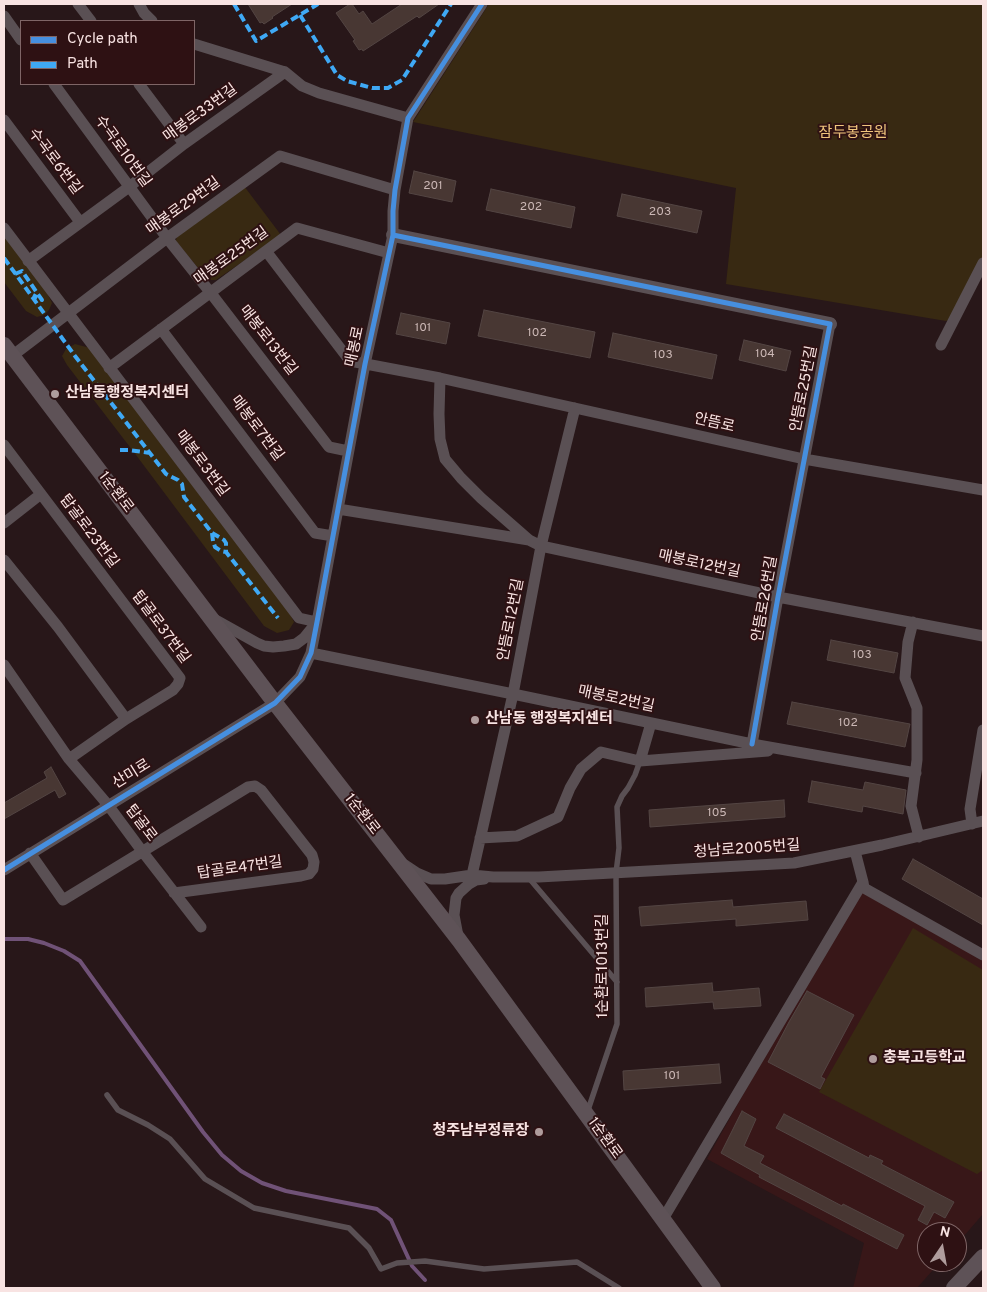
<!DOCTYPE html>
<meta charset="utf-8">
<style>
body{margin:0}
#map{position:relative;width:987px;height:1292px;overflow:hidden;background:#281719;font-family:Overpass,sans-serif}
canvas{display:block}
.frame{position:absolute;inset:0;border:5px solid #f8e3e2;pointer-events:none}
.legend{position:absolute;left:20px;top:20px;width:175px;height:65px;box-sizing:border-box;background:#2e1113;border:1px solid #7f6566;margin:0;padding:6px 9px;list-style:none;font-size:15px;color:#f8e3e2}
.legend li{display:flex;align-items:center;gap:10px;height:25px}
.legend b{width:25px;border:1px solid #7f6566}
.north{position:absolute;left:917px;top:1222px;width:50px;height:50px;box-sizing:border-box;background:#2e1113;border:1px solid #7f6566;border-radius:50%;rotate:12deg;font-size:14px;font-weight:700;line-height:20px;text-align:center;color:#f8e3e2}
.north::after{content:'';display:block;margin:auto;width:18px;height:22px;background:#af9c9c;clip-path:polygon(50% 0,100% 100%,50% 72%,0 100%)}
</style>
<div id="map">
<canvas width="987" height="1292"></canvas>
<div class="frame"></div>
<ul class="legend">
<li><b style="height:6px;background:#468fdf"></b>Cycle path</li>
<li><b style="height:6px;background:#3fa9f5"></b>Path</li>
</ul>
<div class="north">N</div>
</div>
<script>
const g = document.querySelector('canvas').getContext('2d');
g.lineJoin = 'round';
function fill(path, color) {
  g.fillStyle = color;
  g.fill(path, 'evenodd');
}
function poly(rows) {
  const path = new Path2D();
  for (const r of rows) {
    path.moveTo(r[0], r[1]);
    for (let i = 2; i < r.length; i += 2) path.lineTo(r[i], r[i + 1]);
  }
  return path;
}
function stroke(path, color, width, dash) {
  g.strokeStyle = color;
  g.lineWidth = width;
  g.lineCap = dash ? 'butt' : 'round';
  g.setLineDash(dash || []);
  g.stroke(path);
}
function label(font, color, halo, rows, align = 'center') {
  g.font = font + ' Overpass,"Noto Sans KR",sans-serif';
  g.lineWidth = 4;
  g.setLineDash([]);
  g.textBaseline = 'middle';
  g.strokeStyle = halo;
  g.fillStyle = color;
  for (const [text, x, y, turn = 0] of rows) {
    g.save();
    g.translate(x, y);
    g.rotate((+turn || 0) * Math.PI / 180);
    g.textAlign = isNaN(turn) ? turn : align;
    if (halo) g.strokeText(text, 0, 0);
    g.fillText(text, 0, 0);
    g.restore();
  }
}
fill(poly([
 [863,891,983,959,983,1214,957,1244,957,1232,927,1232,927,1262,940,1262,917,1288,853,1288,864,1243,707,1159,856,893]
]), '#381718');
fill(poly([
 [489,4,983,4,983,272,961,315,946,321,726,284,736,188,413,122],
 [244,186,281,235,216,280,208,280,176,241,177,234],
 [4,235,45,289,52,303,49,310,44,315,37,317,26,311,4,282],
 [75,344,90,348,288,610,294,622,289,630,277,633,264,626,136,455,67,365,62,356,66,349],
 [913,928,983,970,983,1170,977,1174,819,1092]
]), '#382912');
stroke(poly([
 [4,939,28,939,44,943,64,951,80,961,203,1132,222,1155,241,1171,262,1183,286,1191,377,1209,391,1220,412,1266,425,1280]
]), '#705277', 4);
const building = poly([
 [248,4,292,4,272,17,273,18,264,24,262,22,260,23,248,4],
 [350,4,352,4,359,14,363,11,372,24,402,4,439,4,419,18,417,16,363,51,362,49,359,50,353,41,355,40,336,13,350,4],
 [414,171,456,181,452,202,409,193,414,171],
 [491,189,575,207,571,228,486,210,491,189],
 [622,194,702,211,697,233,617,216,622,194],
 [484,310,595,332,590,358,478,336,484,310],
 [401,313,450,323,446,344,396,334,401,313],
 [613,333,717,355,712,379,608,357,613,333],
 [744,340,791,351,786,371,739,360,744,340],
 [831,640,898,653,894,673,827,660,831,640],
 [792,702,910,724,905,747,787,724,792,702],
 [51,767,66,794,59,798,55,790,4,819,4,803,47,778,44,772,51,767],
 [812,781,863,790,865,782,906,790,903,814,863,806,862,812,808,802,812,781],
 [784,800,785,817,650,827,649,810,784,800],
 [913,859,983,899,983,925,902,879,913,859],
 [732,900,733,907,806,901,808,920,736,926,736,919,641,926,639,907,732,900],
 [712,983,713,992,759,988,761,1006,714,1009,713,1002,646,1007,645,988,712,983],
 [807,991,854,1015,821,1077,825,1079,820,1089,768,1062,789,1022,807,991],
 [719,1064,721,1083,624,1090,623,1071,719,1064],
 [742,1111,756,1119,744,1146,764,1156,760,1163,842,1206,843,1204,904,1235,897,1249,759,1177,760,1175,721,1153,742,1111],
 [784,1114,869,1158,870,1155,883,1161,881,1164,954,1202,945,1218,934,1212,927,1225,918,1220,925,1206,776,1128,784,1114]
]);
fill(building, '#483733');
stroke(building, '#534543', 1);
stroke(poly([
 [528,877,617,982],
 [107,1095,118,1110,148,1125,170,1139,205,1179,254,1208,349,1228,369,1248,381,1269,397,1263,425,1261,484,1269,577,1262,619,1288],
 [588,1110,617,1024,616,873,619,848,617,807,622,796,628,788,635,775,640,761]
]), '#5a5054', 5.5);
stroke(poly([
 [78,4,91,21],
 [139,4,144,13,152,21],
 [4,16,21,40],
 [194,44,285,72],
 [54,84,167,238,210,292,329,447,348,451],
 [139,84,184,144],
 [4,120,80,222],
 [4,228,299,618,317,622,304,638,296,644,284,646,273,647,264,646,257,643,214,619],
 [266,251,350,361,440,378,804,459,983,490],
 [28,261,129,187,184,144,285,72,302,86,319,93,408,118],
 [161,329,315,533,333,536],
 [941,345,983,263],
 [12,356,167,238,280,156,395,190],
 [109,368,297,228,389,253],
 [440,378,439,414,440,439,445,459,461,478,481,498,529,540],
 [4,445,180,678,178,684,173,690,126,719,69,759],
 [338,509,529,540,541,546,778,597,983,636],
 [4,523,41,494],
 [4,560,58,627,126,719],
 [913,622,908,642,905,678,917,708,917,760,911,806,919,837],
 [311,653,513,694,752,744,916,773],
 [4,665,69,759,108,805,142,851,201,927],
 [752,744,778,597,830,324],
 [640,761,651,723],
 [972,824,970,809,983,730],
 [480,838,517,836,558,817,570,788,581,769,601,752,640,761,768,751],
 [30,853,63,900,248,787,255,786,261,790,312,855,314,862,313,869,309,874,301,876,174,893],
 [405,865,417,873,431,879,445,879,472,875,493,877,539,877,794,863,882,845,983,821],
 [4,870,275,703,300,677,311,653,317,622,365,364,393,235,393,211,395,190,408,118,482,4],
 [472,875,513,694,541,546,575,408],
 [863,882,864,888,983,955],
 [458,936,454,915,456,898,459,893,469,884,476,880,484,879],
 [663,1219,863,882,855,851]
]), '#5a5054', 11);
stroke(poly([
 [393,235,830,324]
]), '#5a5054', 14);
stroke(poly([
 [4,345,275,703,459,940,713,1288],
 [954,1288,983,1257]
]), '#5e5257', 16);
stroke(poly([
 [234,4,256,41,318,4],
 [300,15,337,75,347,81,372,88,388,88,402,80,451,4],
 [4,258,75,356,166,474,178,480,182,484,184,497,212,533,224,540,226,543,226,552,278,618],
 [15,274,22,271,42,300,33,295],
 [120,450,129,450,150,453],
 [212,533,213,541,215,547,221,551,226,552]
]), '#3fa9f5', 4, [8, 4]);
stroke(poly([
 [393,235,830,324,778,597,752,744],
 [4,870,275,703,300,677,311,653,317,622,365,364,393,235,393,211,395,190,408,118,482,4]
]), '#468fdf', 5);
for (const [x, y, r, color] of [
 [55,394,5,"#af9c9c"],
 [475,720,5,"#af9c9c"],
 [873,1059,5,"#af9c9c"],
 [539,1132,5,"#af9c9c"]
]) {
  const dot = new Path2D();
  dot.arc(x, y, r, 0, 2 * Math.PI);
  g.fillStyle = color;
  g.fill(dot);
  stroke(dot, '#2e1113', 2);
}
label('12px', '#ccb8b6', null, [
 ["201",433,187],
 ["202",531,208],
 ["203",660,213],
 ["101",423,329],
 ["102",537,334],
 ["104",765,355],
 ["103",663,356],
 ["103",862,656],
 ["102",848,724],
 ["105",717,814],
 ["101",672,1077]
]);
label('15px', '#f8e3e2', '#2e1113', [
 ["매봉로33번길",201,114,-36],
 ["수곡로10번길",122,152,54],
 ["수곡로6번길",54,162,53],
 ["매봉로29번길",184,207,-36],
 ["매봉로25번길",232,257,-36],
 ["매봉로13번길",267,341,52],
 ["매봉로",356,347,-78],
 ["안뜸로25번길",805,389,-79],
 ["안뜸로",714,424,13],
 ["매봉로7번길",256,429,53],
 ["매봉로3번길",201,464,53],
 ["1순환로",115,493,53],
 ["탑골로23번길",88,532,53],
 ["매봉로12번길",699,565,12],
 ["안뜸로26번길",766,599,-80],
 ["안뜸로12번길",512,620,-79],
 ["탑골로37번길",160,628,53],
 ["매봉로2번길",616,700,12],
 ["산미로",132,775,-32],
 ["1순환로",361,815,52],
 ["탑골로",140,824,53],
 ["청남로2005번길",747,850,-4],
 ["탑골로47번길",240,869,-8],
 ["1순환로1013번길",604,966,-90],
 ["1순환로",604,1139,54]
]);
label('15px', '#f0c57d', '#2e1113', [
 ["잠두봉공원",853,134]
]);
label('bold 15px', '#f8e3e2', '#2e1113', [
 ["산남동행정복지센터",65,394],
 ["산남동 행정복지센터",485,720],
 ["충북고등학교",883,1059],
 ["청주남부정류장",529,1132,"right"]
], 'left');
</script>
